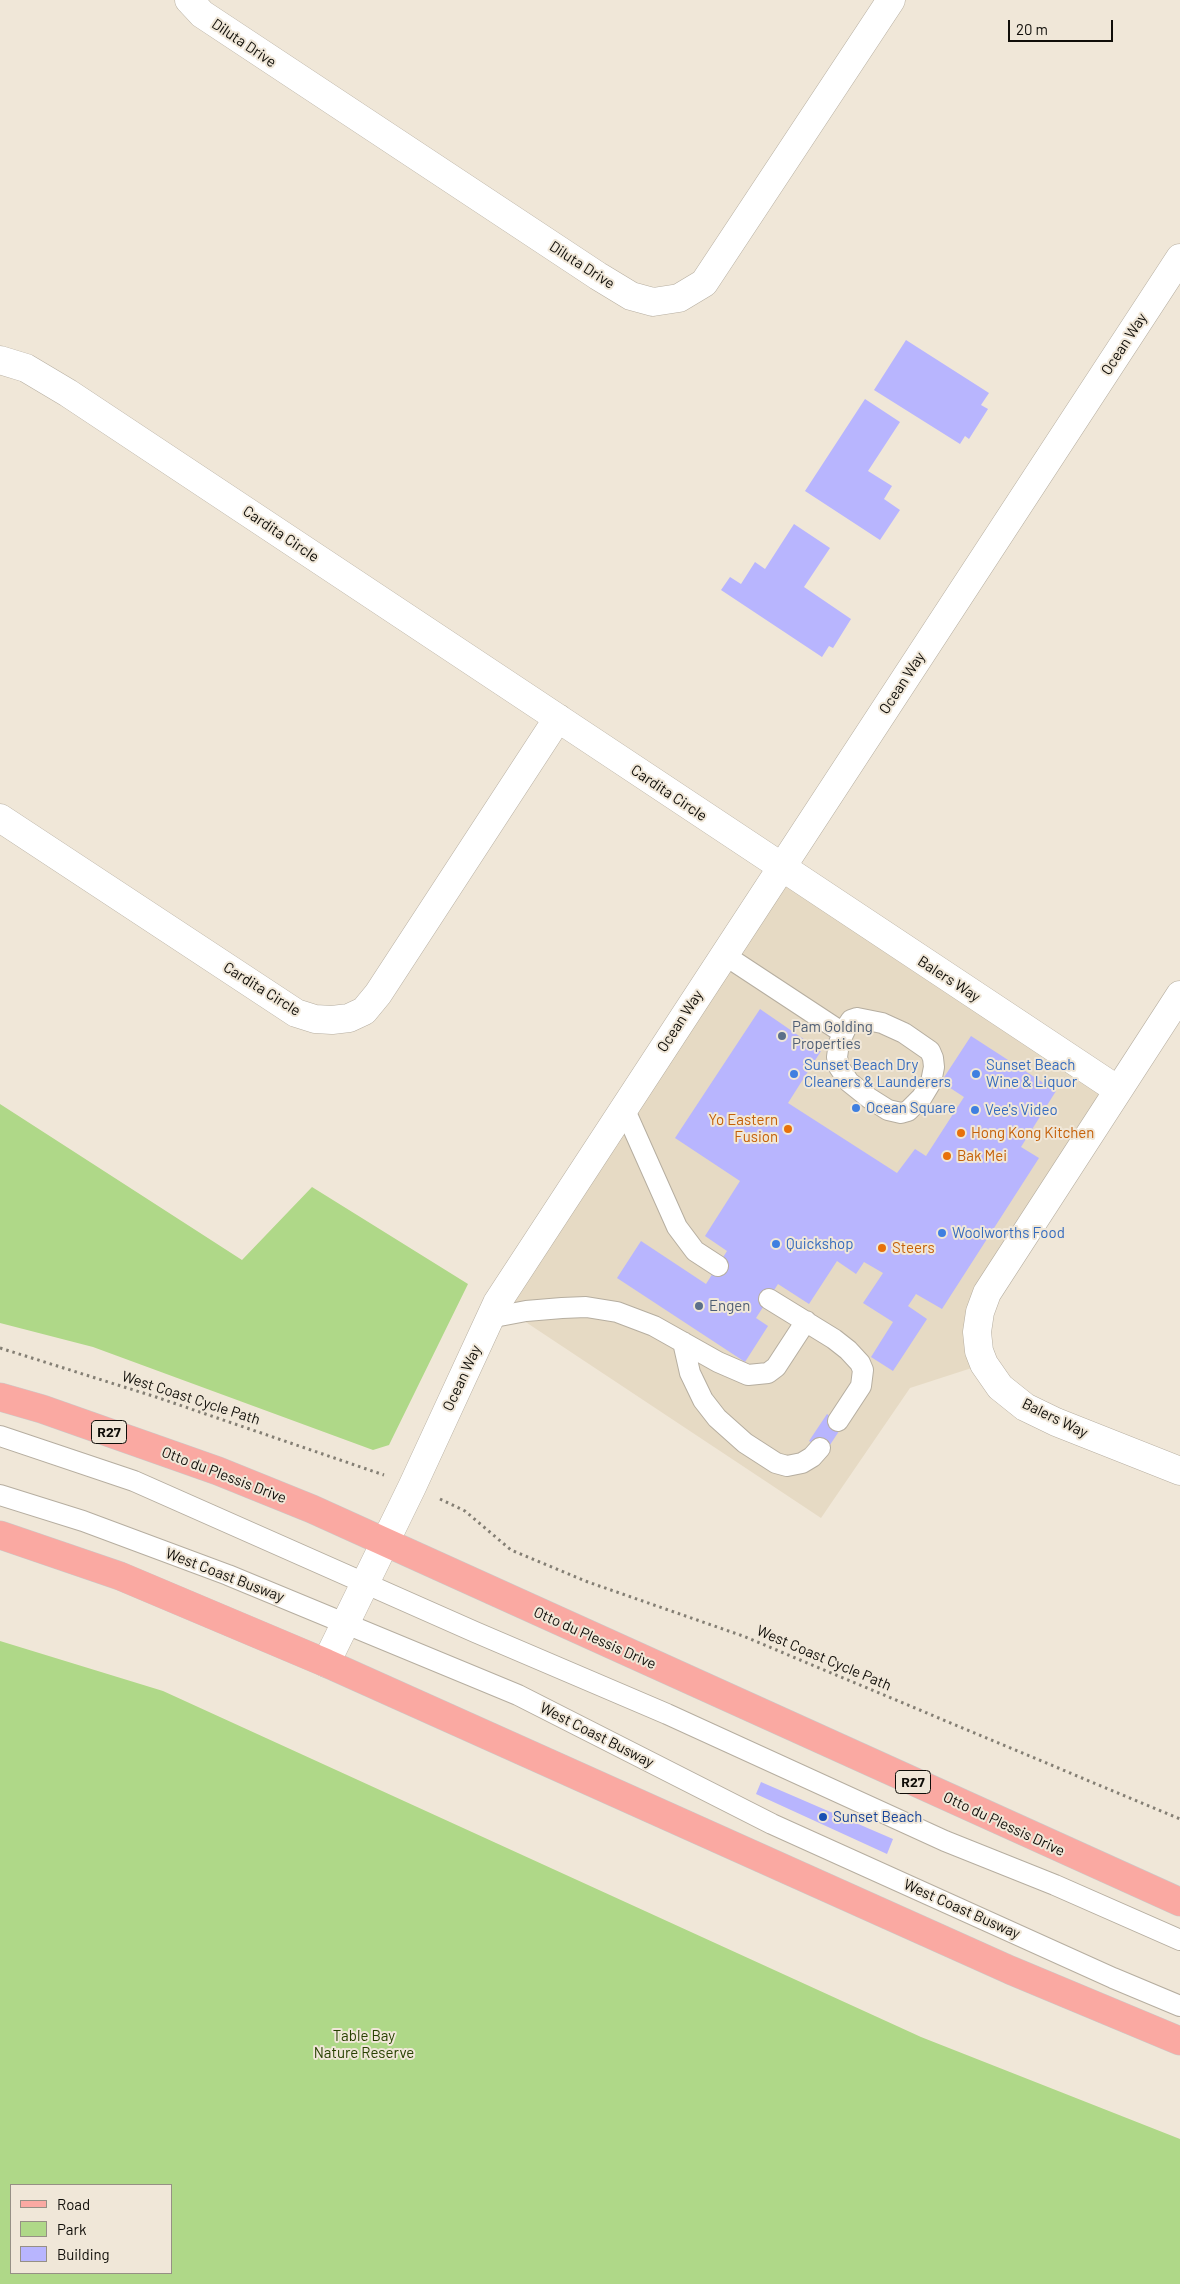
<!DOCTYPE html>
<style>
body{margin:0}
#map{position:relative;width:1180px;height:2284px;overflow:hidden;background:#f0e7d8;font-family:Barlow,sans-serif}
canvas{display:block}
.legend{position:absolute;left:10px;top:2184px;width:162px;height:90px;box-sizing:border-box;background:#f0e7d8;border:1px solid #969085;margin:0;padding:6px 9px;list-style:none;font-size:15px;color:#100e09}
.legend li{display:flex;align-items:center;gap:10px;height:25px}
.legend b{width:25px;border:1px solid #969085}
.scale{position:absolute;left:1008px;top:20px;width:105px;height:22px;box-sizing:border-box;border:2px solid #100e09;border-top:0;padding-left:6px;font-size:15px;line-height:18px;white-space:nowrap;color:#100e09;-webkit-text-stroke:4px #f0e7d8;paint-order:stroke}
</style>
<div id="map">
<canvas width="1180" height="2284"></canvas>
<ul class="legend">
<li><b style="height:6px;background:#faa9a2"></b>Road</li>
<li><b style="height:14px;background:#afd888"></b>Park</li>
<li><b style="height:14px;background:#b8b5fe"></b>Building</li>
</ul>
<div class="scale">20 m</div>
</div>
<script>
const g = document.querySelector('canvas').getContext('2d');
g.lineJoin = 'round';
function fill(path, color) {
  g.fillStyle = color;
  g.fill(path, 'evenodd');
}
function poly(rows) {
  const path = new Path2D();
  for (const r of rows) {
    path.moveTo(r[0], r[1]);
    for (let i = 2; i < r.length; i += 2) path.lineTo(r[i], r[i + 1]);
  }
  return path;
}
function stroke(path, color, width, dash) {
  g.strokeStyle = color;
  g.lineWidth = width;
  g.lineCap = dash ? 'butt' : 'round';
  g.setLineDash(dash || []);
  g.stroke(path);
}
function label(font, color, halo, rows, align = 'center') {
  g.font = font + ' Barlow,sans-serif';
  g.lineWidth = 4;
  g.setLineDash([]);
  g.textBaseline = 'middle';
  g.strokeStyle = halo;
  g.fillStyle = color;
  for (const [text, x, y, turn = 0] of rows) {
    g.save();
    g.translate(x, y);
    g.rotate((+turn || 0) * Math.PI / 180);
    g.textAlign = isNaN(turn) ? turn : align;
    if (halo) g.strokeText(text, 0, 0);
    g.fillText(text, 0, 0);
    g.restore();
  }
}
fill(poly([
 [780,867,1118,1090,987,1293,984,1364,910,1388,821,1518,497,1303]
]), '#e6dac4');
fill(poly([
 [0,1104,242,1260,312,1187,468,1284,389,1445,373,1450,93,1347,0,1323],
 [0,1641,163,1691,921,2037,1180,2139,1180,2284,0,2284],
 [171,2185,171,2273,11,2273,11,2185]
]), '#afd888');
fill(poly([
 [906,340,989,393,981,405,988,409,969,439,965,436,960,444,874,390],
 [865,399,900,422,868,471,892,486,884,499,900,510,880,540,805,491],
 [794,524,830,548,804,587,851,619,833,648,829,646,822,657,721,590,730,577,741,584,755,562,765,569],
 [760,1009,821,1051,788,1103,897,1173,915,1149,926,1156,964,1097,941,1082,971,1036,1056,1091,1021,1147,1039,1158,942,1309,916,1294,908,1306,927,1319,893,1371,871,1357,893,1322,863,1303,883,1273,864,1262,856,1274,837,1261,809,1304,778,1284,756,1318,768,1326,745,1362,617,1278,641,1241,706,1284,727,1251,705,1236,740,1181,675,1138],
 [827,1414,843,1425,826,1451,809,1441],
 [761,1782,893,1839,887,1854,756,1794]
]), '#b8b5fe');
const service = poly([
 [723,954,843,1033],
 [857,1018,882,1023,904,1033,930,1051,933,1058,934,1067,931,1082,922,1097,908,1111,901,1113,888,1110,869,1098,849,1082,839,1067,837,1057,839,1043,847,1026,851,1020,857,1018],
 [624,1108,677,1227,695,1251,718,1266],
 [769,1299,834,1339,848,1350,860,1363,863,1370,861,1386,838,1421],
 [489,1318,526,1311,562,1308,586,1307,617,1312,654,1326,718,1362,748,1375,768,1373,776,1367,806,1321],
 [683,1342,690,1373,703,1400,717,1418,745,1443,776,1463,787,1466,802,1463,812,1457,820,1448],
 [0,1436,134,1481,475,1632,667,1714,945,1841,1055,1885,1180,1940],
 [0,1495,83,1521,228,1575,518,1695,772,1824,1113,1978,1180,2006]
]);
const minor = poly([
 [189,0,202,14,598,276,631,296,653,302,679,298,704,283,891,0],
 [0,360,26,368,68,393,1118,1090],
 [0,818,296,1013,315,1019,332,1020,349,1018,364,1011,378,994,558,718],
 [1180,995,987,1293,980,1312,977,1332,979,1351,984,1364,1000,1387,1025,1407,1056,1422,1180,1471]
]);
const tertiary = poly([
 [326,1663,412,1487,497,1303,1180,258]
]);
const primary = poly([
 [0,1397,42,1409,218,1471,312,1509,1180,1902],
 [0,1535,120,1576,326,1663,1010,1970,1180,2041]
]);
stroke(service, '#b6aea0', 22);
stroke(minor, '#b6aea0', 29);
stroke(tertiary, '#b6aea0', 29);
stroke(primary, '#cacac9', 29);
stroke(poly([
 [0,1348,156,1397,384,1475],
 [440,1499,465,1511,511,1550,588,1582,743,1636,1180,1819]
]), '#847f74', 3, [2.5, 4]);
stroke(service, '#fff', 20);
stroke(minor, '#fff', 28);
stroke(tertiary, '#fff', 28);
stroke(primary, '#faa9a2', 28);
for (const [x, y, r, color] of [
 [782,1036,5,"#5c6f8a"],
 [794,1074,5,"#3f7fe0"],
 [976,1074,5,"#3f7fe0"],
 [856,1108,5,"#3f7fe0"],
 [975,1110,5,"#3f7fe0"],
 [788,1129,5,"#e8710a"],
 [961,1133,5,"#e8710a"],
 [947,1156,5,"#e8710a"],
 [942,1233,5,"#3f7fe0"],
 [776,1244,5,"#3f7fe0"],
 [882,1248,5,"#e8710a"],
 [699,1306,5,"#5c6f8a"],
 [823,1817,5,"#1a4fb4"]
]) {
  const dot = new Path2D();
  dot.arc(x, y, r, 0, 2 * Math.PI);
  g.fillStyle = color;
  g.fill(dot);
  stroke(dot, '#f0e7d8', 2);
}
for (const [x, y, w] of [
 [109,1432,35],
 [913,1782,35]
]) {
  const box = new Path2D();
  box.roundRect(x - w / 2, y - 11.5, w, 23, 4);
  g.fillStyle = '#f0e7d8';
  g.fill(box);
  stroke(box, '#100e09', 1);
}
label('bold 14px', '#100e09', null, [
 ["R27",109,1432],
 ["R27",913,1782]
]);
label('15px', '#100e09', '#f0e7d8', [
 ["Diluta Drive",244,43,34],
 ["Diluta Drive",582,265,33],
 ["Ocean Way",1124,344,-57],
 ["Cardita Circle",281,534,34],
 ["Ocean Way",902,683,-57],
 ["Cardita Circle",669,793,34],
 ["Balers Way",949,979,33],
 ["Cardita Circle",262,989,32],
 ["Ocean Way",680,1021,-57],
 ["Ocean Way",462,1378,-65],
 ["West Coast Cycle Path",191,1398,18],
 ["Balers Way",1055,1418,26],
 ["Otto du Plessis Drive",224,1475,21],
 ["West Coast Busway",225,1575,21],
 ["Otto du Plessis Drive",595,1638,24],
 ["West Coast Cycle Path",824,1658,23],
 ["West Coast Busway",597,1735,27],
 ["Otto du Plessis Drive",1004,1824,25],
 ["West Coast Busway",962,1909,24]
]);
label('15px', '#4e5e75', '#f0e7d8', [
 ["Pam Golding",792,1027],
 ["Properties",792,1044],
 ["Engen",709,1306]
], 'left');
label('15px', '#366cbe', '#f0e7d8', [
 ["Sunset Beach Dry",804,1065],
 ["Cleaners & Launderers",804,1082],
 ["Sunset Beach",986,1065],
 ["Wine & Liquor",986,1082],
 ["Ocean Square",866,1108],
 ["Vee's Video",985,1110],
 ["Woolworths Food",952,1233],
 ["Quickshop",786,1244]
], 'left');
label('15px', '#c56008', '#f0e7d8', [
 ["Yo Eastern",778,1120,"right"],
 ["Fusion",778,1137,"right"],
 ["Hong Kong Kitchen",971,1133],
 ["Bak Mei",957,1156],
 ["Steers",892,1248]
], 'left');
label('15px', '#164399', '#f0e7d8', [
 ["Sunset Beach",833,1817]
], 'left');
label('15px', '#274100', '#f0e7d8', [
 ["Table Bay",364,2036],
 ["Nature Reserve",364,2053]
]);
</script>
